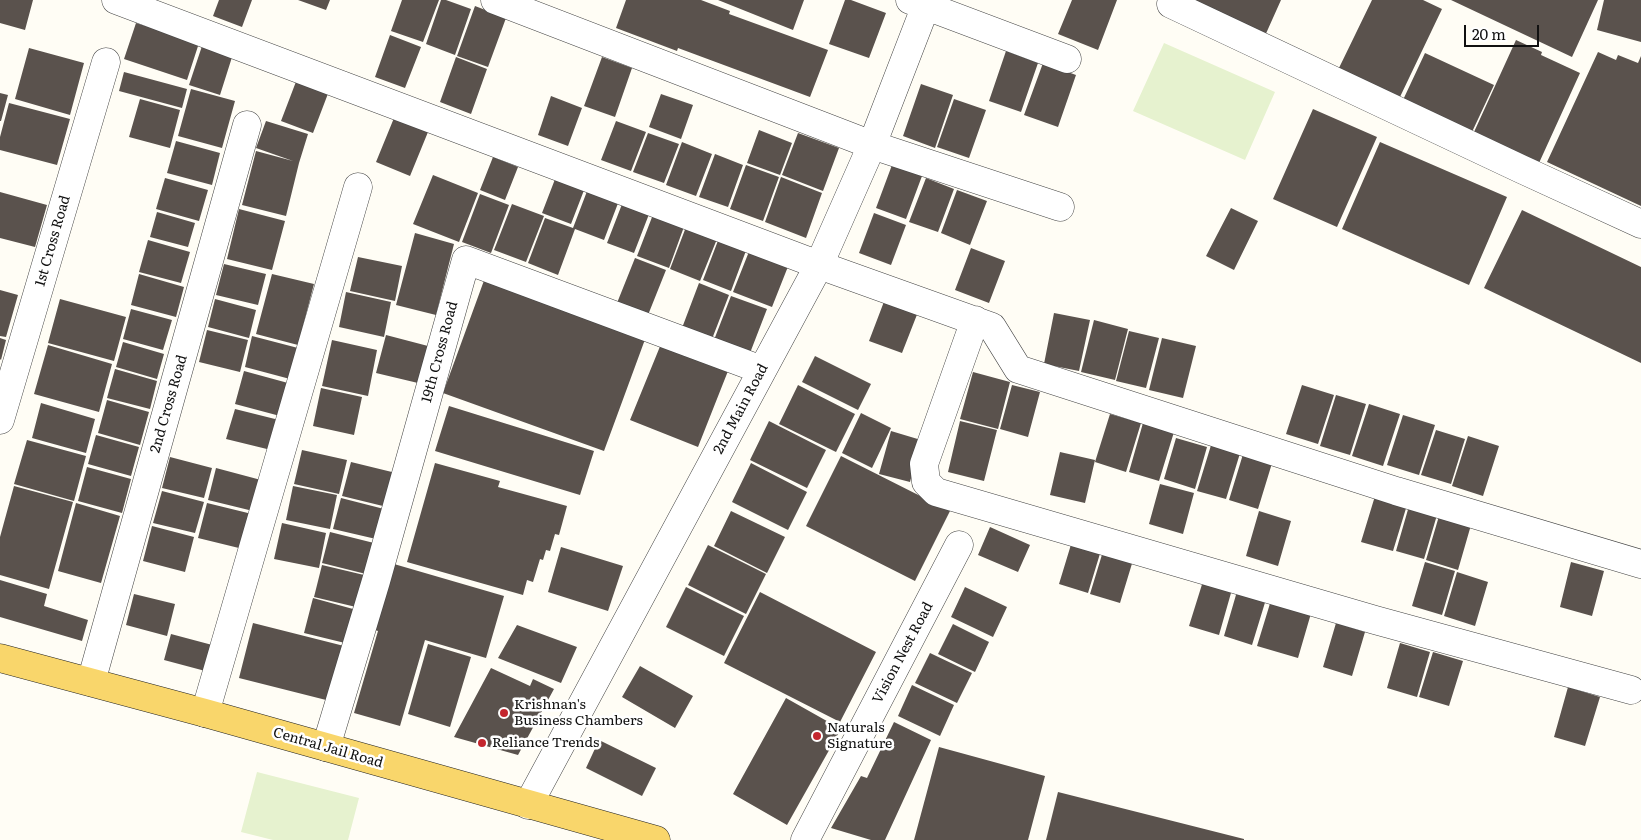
<!DOCTYPE html>
<style>
body{margin:0}
#map{position:relative;width:1641px;height:840px;overflow:hidden;background:#fffdf5;font-family:Literata,serif}
canvas{display:block}
.scale{position:absolute;left:1464px;top:25px;width:75px;height:22px;box-sizing:border-box;border:2px solid #111;border-top:0;padding-left:6px;font-size:15px;line-height:18px;white-space:nowrap;color:#111;-webkit-text-stroke:4px #fff;paint-order:stroke}
</style>
<div id="map">
<canvas width="1641" height="840"></canvas>
<div class="scale">20 m</div>
</div>
<script>
const g = document.querySelector('canvas').getContext('2d');
g.lineJoin = 'round';
function fill(path, color) {
  g.fillStyle = color;
  g.fill(path, 'evenodd');
}
function poly(rows) {
  const path = new Path2D();
  for (const r of rows) {
    path.moveTo(r[0], r[1]);
    for (let i = 2; i < r.length; i += 2) path.lineTo(r[i], r[i + 1]);
  }
  return path;
}
function stroke(path, color, width, dash) {
  g.strokeStyle = color;
  g.lineWidth = width;
  g.lineCap = dash ? 'butt' : 'round';
  g.setLineDash(dash || []);
  g.stroke(path);
}
function label(font, color, halo, rows, align = 'center') {
  g.font = font + ' Literata,serif';
  g.lineWidth = 5;
  g.setLineDash([]);
  g.textBaseline = 'middle';
  g.strokeStyle = halo;
  g.fillStyle = color;
  for (const [text, x, y, turn = 0] of rows) {
    g.save();
    g.translate(x, y);
    g.rotate((+turn || 0) * Math.PI / 180);
    g.textAlign = isNaN(turn) ? turn : align;
    if (halo) g.strokeText(text, 0, 0);
    g.fillText(text, 0, 0);
    g.restore();
  }
}
fill(poly([
 [1164,43,1275,92,1245,160,1133,111],
 [257,772,359,798,348,840,273,840,241,832]
]), '#e6f2cf');
fill(poly([
 [0,0,33,0,25,30,0,23],
 [219,0,252,0,242,27,213,16],
 [298,0,330,0,326,10],
 [402,0,439,0,423,42,391,31],
 [441,0,446,0,471,9,455,55,426,44],
 [626,0,701,0,730,11,729,14,828,50,810,97,678,48,677,51,616,28],
 [718,0,804,0,793,30],
 [845,0,851,0,886,13,869,58,829,44],
 [1072,0,1117,0,1098,50,1058,34],
 [1181,0,1281,0,1264,38],
 [1372,0,1423,0,1442,9,1399,99,1338,70],
 [1451,0,1598,0,1572,57],
 [1604,0,1641,0,1641,42,1597,30],
 [475,6,506,18,488,67,457,56],
 [136,23,199,43,187,80,124,59],
 [390,35,421,47,405,88,375,77],
 [1516,40,1542,52,1541,55,1580,73,1539,163,1474,132],
 [203,43,233,54,220,95,189,85],
 [29,48,84,63,70,115,15,99],
 [1006,51,1038,63,1021,112,989,101],
 [1598,52,1616,60,1618,55,1638,63,1641,56,1641,206,1547,162],
 [1425,53,1494,85,1472,132,1403,100],
 [456,57,487,69,471,114,440,102],
 [602,57,632,68,615,117,584,106],
 [1043,63,1076,75,1058,127,1024,115],
 [124,72,187,89,182,108,119,91],
 [297,79,329,91,313,133,281,121],
 [921,84,953,95,935,148,903,136],
 [191,89,235,101,222,148,178,136],
 [0,93,8,95,1,121,0,121],
 [661,94,693,105,681,139,649,127],
 [551,96,582,108,568,146,538,135],
 [140,99,180,110,170,148,129,137],
 [954,99,986,110,969,158,937,147],
 [9,103,70,119,57,165,0,150,0,137],
 [1313,109,1377,137,1337,227,1273,199],
 [394,118,428,132,410,176,376,162],
 [266,121,308,134,299,163,286,216,242,205,256,151,293,161,256,148],
 [616,121,646,132,631,171,601,160],
 [759,130,792,143,780,175,747,163],
 [648,133,679,144,664,183,633,172],
 [798,133,839,148,823,191,782,175],
 [176,141,220,153,212,185,167,173],
 [682,142,712,154,696,196,666,185],
 [1380,142,1507,197,1469,285,1342,229],
 [715,154,743,165,728,207,699,197],
 [493,157,518,167,505,200,480,190],
 [746,165,779,177,763,221,730,209],
 [892,165,922,176,906,219,876,208],
 [557,174,586,185,571,224,542,213],
 [433,175,478,193,459,242,413,224],
 [781,177,822,193,806,238,765,222],
 [165,178,208,190,199,221,156,209],
 [926,178,954,189,938,232,909,222],
 [589,186,620,198,604,240,575,229,558,275,528,263,545,218,573,228],
 [957,190,987,201,970,245,941,233],
 [0,192,47,205,35,247,0,238],
 [480,194,509,205,491,253,462,242],
 [624,199,651,209,634,253,607,243],
 [512,204,544,216,526,262,494,250],
 [1231,208,1258,221,1234,270,1206,256],
 [239,209,285,221,272,270,227,259],
 [1522,210,1641,267,1641,363,1484,288],
 [157,212,195,223,188,247,150,237],
 [654,212,685,224,669,268,637,256],
 [874,213,906,225,891,265,859,253],
 [686,227,717,239,700,281,670,269],
 [415,233,454,244,436,315,396,305],
 [719,238,747,248,731,291,703,280],
 [148,240,190,252,181,283,139,272],
 [971,248,1005,261,989,303,955,290],
 [750,249,789,264,772,307,733,292],
 [358,257,402,266,395,301,350,291],
 [635,258,666,270,648,315,617,303],
 [224,264,266,274,258,305,216,295],
 [139,274,184,287,176,317,131,305],
 [272,274,314,284,298,345,256,334],
 [486,275,647,334,604,451,443,393],
 [699,283,729,295,712,339,682,328],
 [0,290,18,295,6,337,0,336],
 [346,292,391,302,384,337,339,327],
 [731,296,767,309,750,353,714,340],
 [60,299,126,317,114,361,48,343],
 [215,299,256,310,249,338,208,327],
 [885,299,918,312,902,353,869,341],
 [131,309,172,320,163,350,123,339],
 [1054,313,1090,320,1079,371,1044,364],
 [1094,320,1128,329,1115,380,1081,372],
 [207,330,248,340,240,372,199,362],
 [1129,331,1159,338,1146,388,1116,381],
 [386,335,428,346,418,383,376,373],
 [252,336,298,348,290,379,245,367],
 [0,338,6,340,1,360,0,359],
 [1162,338,1196,346,1183,398,1149,390],
 [332,340,377,350,368,396,322,386],
 [123,342,164,354,157,379,116,367],
 [661,344,728,371,698,447,630,420],
 [48,345,112,364,99,412,34,394],
 [815,356,871,384,858,410,802,382],
 [115,369,157,381,150,409,107,398],
 [244,371,288,383,280,416,235,404],
 [973,372,1010,382,998,429,960,419],
 [798,385,855,414,836,452,779,424],
 [1012,385,1040,392,1028,437,1000,429],
 [1302,385,1334,395,1318,444,1286,434],
 [321,388,362,397,354,435,313,426],
 [1336,395,1366,404,1350,455,1320,446],
 [107,400,149,412,140,445,98,433],
 [41,403,95,419,86,453,32,438],
 [1369,404,1400,414,1383,466,1352,456],
 [449,406,594,451,580,495,435,451],
 [235,409,279,420,271,450,226,439],
 [861,413,891,428,872,468,842,453],
 [1110,414,1141,423,1126,472,1095,462],
 [1403,415,1435,425,1419,475,1387,465],
 [769,421,826,450,807,488,750,460],
 [960,421,997,430,984,481,948,472],
 [1143,423,1174,432,1159,481,1129,472],
 [1436,430,1465,439,1451,484,1421,475],
 [891,431,921,440,910,482,879,474],
 [96,435,139,447,131,476,88,464],
 [1468,436,1499,446,1483,496,1452,486],
 [1176,438,1207,447,1195,489,1164,479],
 [27,440,86,456,74,501,14,484],
 [1212,442,1241,450,1226,499,1197,491],
 [302,450,347,460,339,494,294,484],
 [1244,451,1273,460,1258,509,1229,500],
 [1060,452,1095,460,1085,503,1050,495],
 [841,456,950,511,915,581,806,526],
 [170,457,212,468,204,498,162,488],
 [351,462,396,473,387,507,342,496],
 [435,463,500,481,498,487,567,506,559,535,555,534,550,551,546,550,543,560,540,559,533,582,527,580,523,595,407,562],
 [751,463,807,492,788,530,732,502],
 [87,467,131,479,122,513,78,501],
 [216,468,261,480,253,511,208,500],
 [1160,484,1194,493,1183,534,1149,524],
 [14,486,73,502,49,589,0,575,0,537],
 [293,486,337,495,330,529,286,520],
 [162,491,204,502,195,533,153,523],
 [1375,496,1407,505,1393,551,1361,542],
 [341,498,384,509,376,539,333,529],
 [76,503,120,516,101,583,58,571],
 [207,503,252,514,243,549,198,538],
 [1409,506,1437,515,1424,559,1396,551],
 [731,511,785,537,767,573,714,546],
 [1259,511,1291,521,1278,566,1246,556],
 [1439,516,1471,525,1458,570,1426,560],
 [282,523,326,533,319,568,274,559],
 [152,526,194,537,185,572,143,561],
 [990,527,1030,545,1018,572,978,555],
 [330,532,374,543,366,574,322,563],
 [1073,538,1102,547,1088,593,1059,584],
 [708,545,766,574,746,614,688,585],
 [561,547,623,566,608,611,548,592],
 [1104,548,1134,557,1120,603,1090,594],
 [1425,562,1455,571,1442,615,1412,606],
 [1571,562,1604,571,1592,616,1560,607],
 [394,564,504,596,486,658,425,640,400,726,354,713,378,631,375,630],
 [322,565,364,575,356,607,314,597],
 [1457,572,1488,582,1475,626,1444,616],
 [1204,578,1233,586,1219,635,1189,626],
 [0,580,47,594,44,606,88,620,82,641,0,617],
 [686,587,744,616,724,656,666,627],
 [965,587,1007,607,993,637,951,617],
 [1238,588,1267,596,1252,645,1224,636],
 [760,592,876,652,840,722,724,663],
 [134,594,175,604,167,636,126,625],
 [1272,597,1312,610,1298,658,1257,646],
 [313,598,353,609,345,643,304,633],
 [253,623,348,647,334,702,239,678],
 [1336,623,1365,632,1352,676,1323,667],
 [953,624,989,642,975,672,938,654],
 [517,625,577,647,561,683,498,658],
 [171,634,216,646,209,672,164,660],
 [1400,643,1430,652,1417,697,1387,688],
 [428,644,471,657,450,727,408,714],
 [1433,652,1463,661,1449,706,1419,697],
 [930,653,972,673,957,703,915,683],
 [640,666,693,696,675,728,622,697],
 [491,668,530,686,533,679,554,689,518,755,454,737],
 [912,685,954,705,940,736,898,716],
 [1568,687,1600,697,1585,746,1554,737],
 [786,698,841,729,787,825,733,794],
 [894,722,931,740,885,840,871,840,831,828,861,776,867,778],
 [599,740,656,768,642,796,586,768],
 [939,747,1045,776,1028,840,914,840],
 [1058,792,1244,839,1244,840,1046,840]
]), '#5a524d');
const minor = poly([
 [116,0,819,265,992,327,1018,369,1396,491,1641,564],
 [495,0,872,145,1060,207],
 [910,0,1067,59],
 [1171,4,1521,169,1641,224],
 [975,320,924,464,926,482,936,492,1375,620,1631,690],
 [0,420,106,62],
 [91,682,247,125],
 [205,713,358,187],
 [326,747,376,581,466,260,762,370],
 [528,805,819,265,872,145,928,0],
 [805,840,959,545]
]);
const major = poly([
 [0,658,205,713,656,840]
]);
stroke(minor, '#444', 29);
stroke(major, '#222', 29);
stroke(minor, '#fff', 28);
stroke(major, '#f9d66b', 28);
for (const [x, y, r, color] of [
 [504,713,5,"#c4262e"],
 [817,736,5,"#c4262e"],
 [482,743,5,"#c4262e"]
]) {
  const dot = new Path2D();
  dot.arc(x, y, r, 0, 2 * Math.PI);
  g.fillStyle = color;
  g.fill(dot);
  stroke(dot, '#fff', 2);
}
label('14px', '#111', '#fff', [
 ["1st Cross Road",53,241,-74],
 ["19th Cross Road",440,352,-75],
 ["2nd Cross Road",169,404,-74],
 ["2nd Main Road",741,409,-62],
 ["Vision Nest Road",903,653,-62],
 ["Central Jail Road",328,748,16]
]);
label('14px', '#111', '#fff', [
 ["Krishnan's",514,705],
 ["Business Chambers",514,721],
 ["Naturals",827,728],
 ["Signature",827,744],
 ["Reliance Trends",492,743]
], 'left');
</script>
